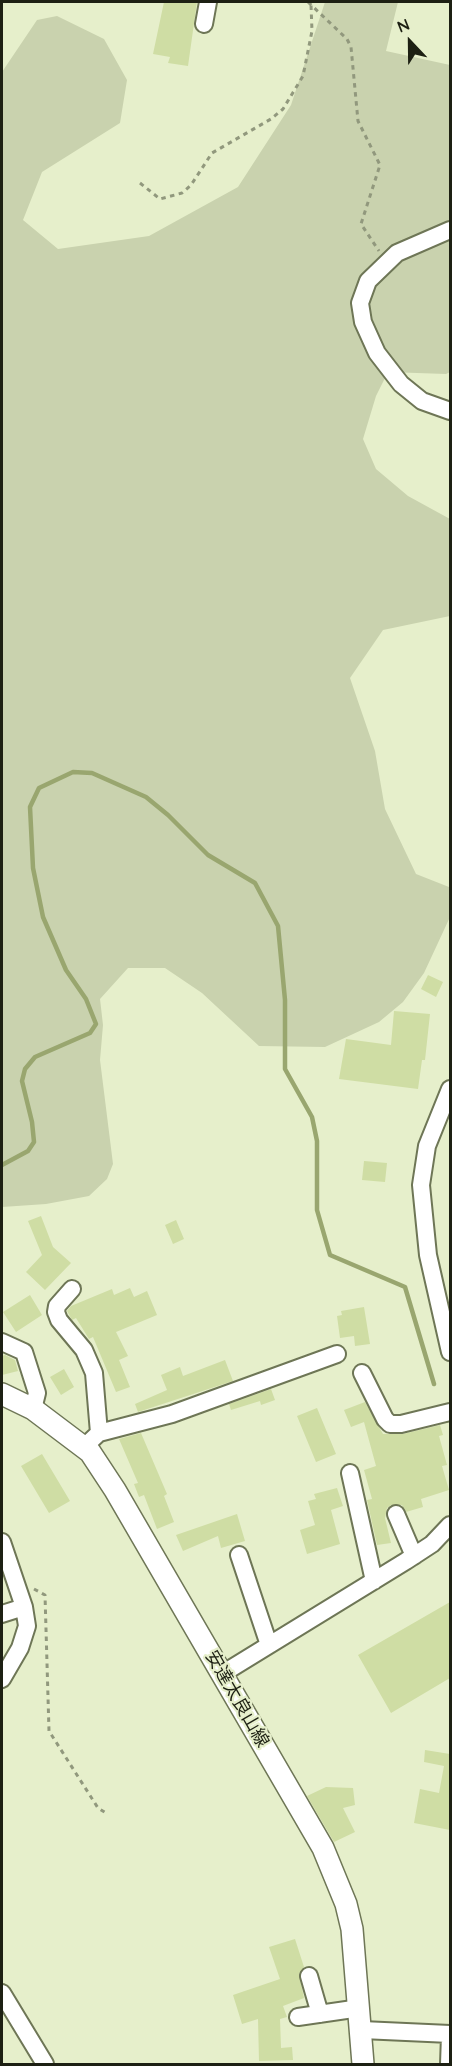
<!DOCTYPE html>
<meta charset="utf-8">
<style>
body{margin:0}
#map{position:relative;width:452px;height:2066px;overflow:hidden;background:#e6efcb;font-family:Quicksand,sans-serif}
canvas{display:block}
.frame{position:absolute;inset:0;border:3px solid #1d2013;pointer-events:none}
.north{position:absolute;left:380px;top:12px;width:60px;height:60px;-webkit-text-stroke:4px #e6efcb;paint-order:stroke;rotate:338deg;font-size:16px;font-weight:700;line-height:24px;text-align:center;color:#1d2013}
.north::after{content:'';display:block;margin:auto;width:21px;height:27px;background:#1d2013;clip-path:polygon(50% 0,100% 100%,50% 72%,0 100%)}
</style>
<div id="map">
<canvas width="452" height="2066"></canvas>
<div class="frame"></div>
<div class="north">N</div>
</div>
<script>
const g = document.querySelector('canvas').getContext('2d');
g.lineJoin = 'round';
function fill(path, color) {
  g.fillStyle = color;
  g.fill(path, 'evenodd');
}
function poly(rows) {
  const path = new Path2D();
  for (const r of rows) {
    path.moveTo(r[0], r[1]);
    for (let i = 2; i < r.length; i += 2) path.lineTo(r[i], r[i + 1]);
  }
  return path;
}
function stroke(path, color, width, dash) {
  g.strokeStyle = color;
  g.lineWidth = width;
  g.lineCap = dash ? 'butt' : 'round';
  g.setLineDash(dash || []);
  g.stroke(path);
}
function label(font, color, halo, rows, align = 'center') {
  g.font = font + ' Quicksand,"Noto Sans JP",sans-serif';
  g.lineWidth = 4.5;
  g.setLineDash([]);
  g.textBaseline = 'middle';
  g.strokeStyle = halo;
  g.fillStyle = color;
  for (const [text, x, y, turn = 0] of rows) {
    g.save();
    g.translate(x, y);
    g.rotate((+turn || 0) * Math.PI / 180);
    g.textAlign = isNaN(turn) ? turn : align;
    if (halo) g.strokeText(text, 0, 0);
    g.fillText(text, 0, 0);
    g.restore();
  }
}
fill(poly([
 [325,2,398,2,386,51,450,65,450,372,446,374,388,372,376,396,363,439,376,469,408,496,450,519,450,616,383,630,350,678,375,751,385,809,416,874,449,887,450,917,424,973,403,1002,379,1022,325,1047,259,1046,202,993,165,968,128,968,100,999,103,1025,100,1060,113,1164,107,1179,89,1196,46,1204,2,1207,2,72,37,20,57,16,104,39,127,80,120,123,42,172,23,220,58,249,149,236,238,187,291,105]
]), '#c9d2ae');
stroke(poly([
 [2,1165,28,1151,34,1142,32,1122,22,1081,25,1069,35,1057,90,1033,96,1024,86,999,66,970,43,917,33,868,30,807,39,788,73,772,92,773,146,797,168,815,208,855,255,883,278,926,285,1000,285,1069,312,1117,317,1141,317,1210,330,1255,405,1287,434,1384]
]), '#99a66f', 4.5);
fill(poly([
 [164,2,197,2,188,66,168,63,170,57,153,54],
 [428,975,443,982,436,997,421,989],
 [394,1011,430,1014,425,1060,422,1060,418,1089,339,1079,346,1039,391,1045],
 [364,1161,387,1163,385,1182,362,1180],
 [41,1216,53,1247,71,1263,45,1290,26,1272,42,1255,28,1221],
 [176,1220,184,1239,173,1244,165,1225],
 [130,1288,134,1297,147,1291,157,1315,116,1332,128,1356,119,1360,130,1387,116,1392,93,1337,89,1339,76,1318,72,1320,67,1311,71,1306,112,1289,114,1295],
 [30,1295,42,1315,16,1332,3,1312],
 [364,1307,370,1344,355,1346,354,1336,340,1338,337,1316,342,1315,341,1311],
 [5,1355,15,1360,18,1371,2,1375,2,1356],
 [225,1360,233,1381,138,1412,135,1404,167,1390,161,1375,180,1367,183,1376],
 [64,1369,74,1387,61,1395,50,1377],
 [271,1389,275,1400,261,1405,260,1401,231,1410,229,1404],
 [365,1402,383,1434,403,1434,440,1425,443,1435,439,1436,447,1465,442,1466,449,1490,421,1499,423,1507,406,1512,402,1505,391,1505,387,1508,385,1518,391,1543,377,1545,367,1500,372,1499,364,1470,376,1466,364,1422,351,1427,344,1410],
 [317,1408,336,1454,316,1462,297,1416],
 [141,1433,167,1494,164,1496,174,1522,157,1529,144,1495,139,1497,134,1484,138,1483,119,1439],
 [42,1454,70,1501,49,1513,21,1466],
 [337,1488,343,1506,331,1510,340,1544,307,1554,300,1530,315,1525,308,1501,316,1499,314,1494],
 [237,1514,245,1541,221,1548,218,1536,183,1551,176,1535],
 [450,1602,450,1678,391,1713,358,1655],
 [425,1750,450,1754,450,1830,414,1823,420,1789,439,1793,444,1766,424,1762],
 [326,1787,353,1788,355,1805,343,1808,355,1832,334,1842,307,1796],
 [295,1939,304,1967,299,1974,304,1998,283,2006,287,2017,280,2019,281,2048,292,2047,293,2060,259,2061,258,2019,242,2024,233,1995,280,1979,269,1947]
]), '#cfdda4');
const minor = poly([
 [204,24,208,2],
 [450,230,397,253,368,281,360,303,363,322,377,353,401,384,422,401,450,411],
 [450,1089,427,1146,421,1185,428,1255,450,1352],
 [72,1289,57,1306,56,1312,59,1320,84,1350,94,1373,99,1433],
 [2,1342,24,1352,37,1393,33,1409],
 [362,1373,385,1419,390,1424,401,1424,450,1412],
 [84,1447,99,1433,172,1414,337,1354],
 [350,1473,374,1581],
 [396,1514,414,1556],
 [2,1542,24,1607,27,1626,20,1648,2,1679],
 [239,1555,269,1645],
 [2,1614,24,1607],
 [222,1674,406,1561,432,1544,450,1525],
 [309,1976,320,2014],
 [2,1993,45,2064],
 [298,2017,360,2008],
 [362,2030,450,2034],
 [449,2064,450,2035]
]);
const major = poly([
 [2,1394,33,1409,90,1452,115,1490,323,1848,346,1904,352,1929,363,2064]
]);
stroke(minor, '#6e7656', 20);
stroke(major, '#6e7656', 24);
stroke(poly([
 [308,2,347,39,351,47,358,121,380,165,361,224,379,251],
 [140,183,160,199,182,193,191,185,212,153,271,119,283,109,303,76,312,31,311,5],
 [34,1589,45,1595,49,1731,98,1808,106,1813]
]), '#91987d', 3, [4.5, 4.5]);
stroke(minor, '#fff', 16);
stroke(major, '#fff', 21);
label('18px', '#1d2013', '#e6efcb', [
 ["安達太良山線",237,1699,60]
]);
</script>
